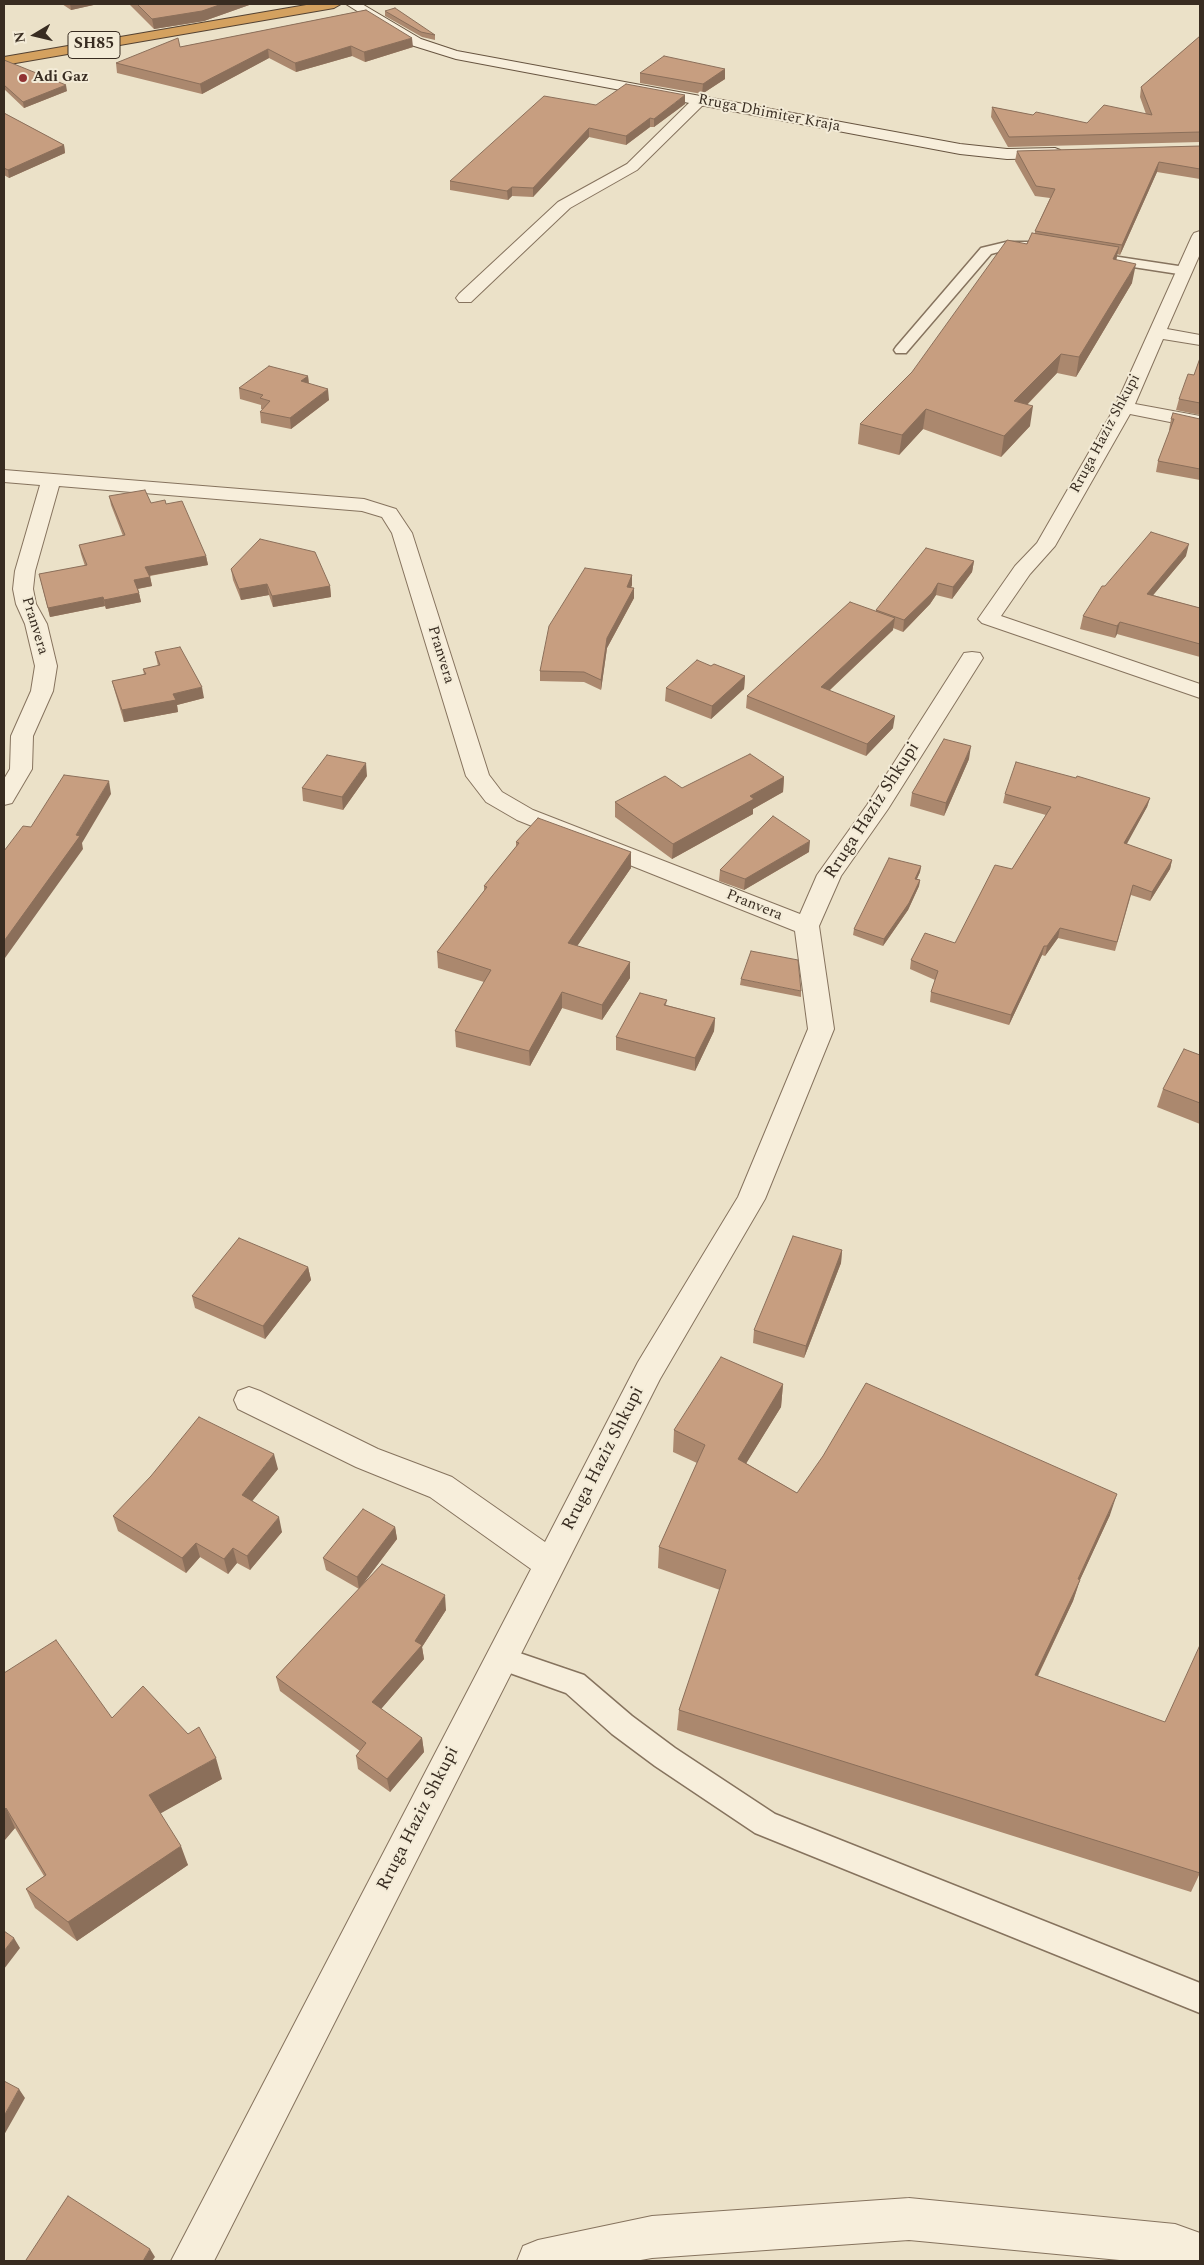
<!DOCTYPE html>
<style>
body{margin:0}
#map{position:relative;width:1204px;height:2265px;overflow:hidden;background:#ebe1c8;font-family:Spectral,serif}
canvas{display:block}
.frame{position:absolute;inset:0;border:5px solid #382c21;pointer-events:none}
.north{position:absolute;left:10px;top:10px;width:50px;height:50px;-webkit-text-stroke:4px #f3ebd7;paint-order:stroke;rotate:261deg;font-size:14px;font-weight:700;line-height:20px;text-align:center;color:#382c21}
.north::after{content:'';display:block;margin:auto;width:18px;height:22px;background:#382c21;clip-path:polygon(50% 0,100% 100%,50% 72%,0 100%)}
</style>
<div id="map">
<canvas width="1204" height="2265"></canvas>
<div class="frame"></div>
<div class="north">N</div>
</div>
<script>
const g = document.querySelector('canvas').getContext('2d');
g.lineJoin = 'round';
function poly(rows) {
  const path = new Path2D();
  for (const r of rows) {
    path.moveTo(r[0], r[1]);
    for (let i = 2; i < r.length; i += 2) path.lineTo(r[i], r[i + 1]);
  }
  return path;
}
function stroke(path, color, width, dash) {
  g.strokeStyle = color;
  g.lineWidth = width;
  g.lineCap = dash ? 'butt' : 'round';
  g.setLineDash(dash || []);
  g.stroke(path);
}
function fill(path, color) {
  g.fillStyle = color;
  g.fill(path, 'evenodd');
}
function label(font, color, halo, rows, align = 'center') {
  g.font = font + ' Spectral,serif';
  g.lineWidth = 4;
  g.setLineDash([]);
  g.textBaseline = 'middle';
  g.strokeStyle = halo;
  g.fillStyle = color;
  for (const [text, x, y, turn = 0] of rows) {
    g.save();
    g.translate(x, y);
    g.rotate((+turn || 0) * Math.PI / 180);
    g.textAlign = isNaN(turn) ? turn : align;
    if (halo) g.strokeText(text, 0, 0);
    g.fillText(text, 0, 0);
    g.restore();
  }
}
const lane = poly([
 [1006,242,1029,242,1035,246,1029,250,1006,250,991,254,906,353,896,353,894,350,896,347,981,248,1006,242],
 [1099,254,1185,267,1191,271,1185,275,1094,261,1093,258,1099,254],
 [502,1647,584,1675,632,1716,675,1748,775,1814,1200,1983,1200,2013,755,1833,655,1766,612,1734,566,1693,493,1667,489,1659,493,1651,502,1647]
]);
const street = poly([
 [699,97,706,101,704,104,637,170,570,208,471,302,459,302,456,298,459,294,558,202,627,164,694,98,699,97],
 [1200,231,1200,254,1167,329,1200,335,1200,345,1163,339,1135,404,1200,416,1200,428,1130,414,1055,546,1030,574,1001,616,1200,684,1200,698,982,623,978,619,1015,566,1037,543,1115,407,1192,236,1194,233,1200,231],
 [4,470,364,499,396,509,412,533,489,775,502,792,533,810,800,914,817,875,867,805,964,653,972,652,980,653,983,658,888,809,841,876,819,926,834,1029,765,1199,660,1379,214,2261,171,2261,531,1569,430,1497,356,1467,238,1409,234,1400,238,1391,249,1387,260,1391,378,1449,452,1477,545,1542,638,1362,738,1197,808,1029,795,931,517,820,486,802,466,776,392,533,382,517,362,511,59,486,35,571,33,589,36,604,47,624,57,666,53,691,33,736,32,769,12,803,4,805,4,779,10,769,11,736,31,691,35,666,25,624,16,604,13,589,15,571,40,485,4,482,4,470],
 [909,2198,1175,2224,1200,2233,1200,2261,1130,2261,909,2240,652,2258,635,2261,517,2261,523,2246,538,2240,652,2216,909,2198]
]);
const secondary = poly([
 [346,4,362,4,421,39,457,51,960,144,1007,149,1055,148,1060,150,1063,153,1060,156,1055,158,1007,159,960,154,456,59,411,45,346,4]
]);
const highway = poly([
 [312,4,341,4,334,8,4,65,4,57,312,4]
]);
stroke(lane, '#86735e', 3);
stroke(street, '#86735e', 2);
stroke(secondary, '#685541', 2);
stroke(highway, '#544232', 2);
fill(lane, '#f7eedb');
fill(street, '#f7eedb');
fill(secondary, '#f7eedb');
fill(highway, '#d4a15f');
fill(poly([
 [62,4,98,4,71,10],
 [129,4,252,4,204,21,154,29],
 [366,10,413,47,365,62,352,56,296,72,269,58,202,94,117,73,116,63,180,47],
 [385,11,435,35,435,40,422,37,385,16],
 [1200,36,1200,142,1008,147,991,117,992,107,1033,115,1087,123,1146,114,1140,97,1141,87],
 [4,60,67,91,24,108,4,89],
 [725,69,725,79,702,94,640,83,640,73],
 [685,104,654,127,650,127,626,145,589,137,533,197,512,196,508,200,450,190,450,181,596,105],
 [4,113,64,145,65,153,9,178,4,175],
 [1200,146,1200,179,1157,172,1120,255,1117,254,1116,260,1132,283,1076,377,1057,373,1027,405,1030,426,1001,457,923,429,899,455,858,444,860,424,912,372,1035,234,1035,231,1050,198,1035,196,1015,161,1017,151],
 [1200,358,1200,415,1176,410,1179,399,1194,375],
 [308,376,309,384,329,400,291,429,261,423,260,412,263,409,261,409,261,405,240,399,239,388],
 [1171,419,1200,419,1200,480,1156,472,1158,461,1170,430,1169,430],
 [109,496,151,503,166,504,206,556,208,565,150,576,152,586,138,589,141,602,106,609,105,606,50,617,39,574,85,566,81,554,79,545,123,536,111,505],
 [1186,556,1153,595,1200,608,1200,657,1117,634,1115,638,1080,629,1083,616,1105,586],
 [974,561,972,572,952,599,936,595,930,604,903,632,893,628,893,630,829,691,893,728,866,756,746,708,747,696,876,611,876,610],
 [231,569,330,586,331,597,273,607,269,595,241,600,233,580],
 [632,575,632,585,631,588,634,588,634,598,607,648,601,690,584,682,540,681,540,671],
 [155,652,204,698,177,705,178,712,124,722,115,692,112,681,144,675,143,669,158,666],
 [711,666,745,676,744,689,711,719,665,701,666,688],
 [969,759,944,816,910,806,912,793],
 [367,776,343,810,303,801,302,788],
 [784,777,783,792,753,809,753,814,672,859,615,817,615,802,682,788],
 [1005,794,1150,798,1147,807,1126,844,1172,860,1170,869,1150,901,1131,895,1115,951,1058,938,1045,956,1042,955,1009,1025,930,1002,931,992,935,980,910,969,911,960,955,943,1012,869,1046,815,1003,803],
 [516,842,631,852,631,868,577,946,630,962,630,978,602,1020,562,1008,530,1066,456,1047,455,1031,484,982,438,968,437,952,484,891,484,886,516,847],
 [809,852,744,890,719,881,720,870],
 [921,866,920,872,917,879,920,880,919,886,908,910,883,946,853,935,854,929],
 [741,979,801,991,801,997,740,985],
 [667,1000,666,1005,715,1018,714,1031,695,1071,616,1050,616,1037],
 [1200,1055,1200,1124,1157,1107,1163,1089],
 [842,1250,841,1263,804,1358,753,1343,754,1330],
 [308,1267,311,1280,265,1339,195,1308,192,1296],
 [783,1384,781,1407,746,1463,797,1493,1110,1515,1080,1580,1073,1601,1038,1676,1200,1873,1191,1892,677,1730,679,1710,720,1590,658,1568,659,1547,697,1463,673,1452,674,1430],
 [278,1469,252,1501,282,1532,250,1570,237,1563,228,1574,200,1557,186,1573,118,1531,113,1516],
 [395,1527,397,1539,360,1588,446,1610,422,1647,424,1659,381,1709,422,1738,424,1752,390,1792,358,1769,356,1756,360,1751,280,1691,276,1677,359,1589,326,1570,323,1558],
 [4,1673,112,1718,222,1779,160,1813,188,1865,77,1941,35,1908,26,1889,44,1876,15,1828,4,1841]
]), '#ab886e');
fill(poly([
 [70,4,98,4,71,10],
 [222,4,252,4,204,21,154,29,152,19],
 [412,38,413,47,365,62,364,52],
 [351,46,352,56,296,72,295,63],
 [268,49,269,58,202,94,200,84],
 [725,69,725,79,702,94,703,84],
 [66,85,67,91,24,108,23,102],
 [685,95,685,104,654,127,654,119],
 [650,118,650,127,626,145,626,136],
 [589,128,589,137,533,197,533,188],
 [64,145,65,153,9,178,8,170],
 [1159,162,1157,172,1120,255,1122,245],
 [512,187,512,196,508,200,507,191],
 [1119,247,1115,266,1113,259],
 [1136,264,1132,283,1076,377,1079,357],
 [1061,354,1057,373,1011,421,1014,401],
 [308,376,309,387,301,381],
 [328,389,329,400,291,429,290,418],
 [1033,406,1030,426,1001,457,1004,436],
 [926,409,923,429,899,455,902,435],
 [1189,544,1186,556,1144,606,1147,594],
 [206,556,208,565,147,576,145,567],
 [974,561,972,572,952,599,953,587],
 [632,575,632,585,626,597,627,587],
 [150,577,152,586,136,589,134,580],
 [938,583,936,595,930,604,903,632,904,620],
 [267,584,269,595,241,600,239,589],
 [330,586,331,597,273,607,272,596],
 [634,588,634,598,607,648,601,690,601,680,607,638],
 [139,593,141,602,106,609,104,600],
 [103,597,105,606,50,617,48,608],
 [895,618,893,630,820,699,821,687],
 [1120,622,1117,634,1115,638,1117,626],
 [745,676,744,689,711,719,712,706],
 [202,687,204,698,177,705,178,712,124,722,122,710,173,694],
 [895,716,893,728,866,756,867,744],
 [971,746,969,759,944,816,946,803],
 [366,763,367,776,343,810,342,797],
 [784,777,783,792,753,809,753,814,672,859,673,844,750,796],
 [109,781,111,794,82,843,83,849,5,958,4,955,4,941,76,835],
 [1150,798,1147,807,1122,853,1124,843],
 [810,841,809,852,744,890,745,879],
 [631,852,631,868,569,958,568,943],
 [1172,860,1170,869,1150,901,1152,892],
 [921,866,920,872,914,885,915,879],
 [920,880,919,886,908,910,883,946,884,939],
 [1060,928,1058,938,1045,956,1047,946],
 [1044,946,1042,955,1009,1025,1011,1015],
 [630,962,630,978,602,1020,602,1005],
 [562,992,562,1008,530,1066,529,1051],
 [715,1018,714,1031,695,1071,695,1058],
 [842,1250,841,1263,804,1358,806,1346],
 [308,1267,311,1280,265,1339,263,1326],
 [783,1384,781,1407,736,1480,738,1459],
 [274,1454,278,1469,245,1510,242,1495],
 [1117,1494,1110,1515,1078,1584,1080,1580,1073,1601,1028,1696,1035,1675],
 [279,1517,282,1532,250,1570,247,1556],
 [395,1527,397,1539,359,1589,357,1577],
 [196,1543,200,1557,186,1573,182,1558],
 [233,1548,237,1563,228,1574,224,1559],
 [445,1595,446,1610,422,1647,424,1659,375,1716,372,1702,415,1641],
 [422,1738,424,1752,390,1792,387,1779],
 [216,1758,222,1779,156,1816,149,1795],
 [6,1808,15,1828,4,1841,4,1810],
 [181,1846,188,1865,77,1941,68,1922],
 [14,1938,20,1948,4,1969,4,1951],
 [19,2089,25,2098,4,2135,4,2116],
 [150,2249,155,2257,152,2261,143,2261]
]), '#8b6f5a');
const building = poly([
 [137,4,222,4,202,11,152,19,137,4],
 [395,8,435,35,421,32,385,11,395,8],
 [366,10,412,38,364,52,351,46,295,63,268,49,200,84,116,63,178,38,180,47,366,10],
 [1200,36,1200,132,1009,137,992,107,1033,115,1036,112,1087,123,1104,105,1152,115,1141,87,1200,36],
 [664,56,725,69,703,84,640,73,664,56],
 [4,60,66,85,23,102,4,85,4,60],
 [626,84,685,95,654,119,650,118,626,136,589,128,533,188,512,187,507,191,450,181,544,96,596,105,626,84],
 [4,113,64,145,8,170,4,168,4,113],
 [1200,146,1200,169,1159,162,1122,245,1035,231,1055,189,1036,186,1017,151,1200,146],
 [1032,233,1119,247,1113,259,1136,264,1079,357,1061,354,1014,401,1033,406,1004,436,926,409,902,435,860,424,912,372,1007,240,1027,244,1032,233],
 [1200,358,1200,403,1179,399,1188,374,1194,375,1200,358],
 [269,366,308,376,301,381,328,389,290,418,260,412,270,401,260,398,263,395,239,388,269,366],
 [1173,413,1200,419,1200,469,1158,461,1174,419,1171,419,1173,413],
 [145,490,151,503,165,500,166,504,182,501,206,556,145,567,150,577,134,580,139,593,104,600,103,597,48,608,39,574,87,565,79,545,125,535,109,496,145,490],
 [1151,532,1189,544,1147,594,1200,608,1200,644,1120,622,1117,626,1083,616,1102,586,1105,586,1151,532],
 [260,539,315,552,330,586,272,596,267,584,239,589,231,569,260,539],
 [926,548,974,561,953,587,938,583,932,593,904,620,876,610,926,548],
 [585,568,632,575,627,587,634,588,607,638,601,680,584,672,540,671,549,626,585,568],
 [850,602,895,618,821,687,895,716,867,744,747,696,850,602],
 [180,647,202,687,173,694,176,700,122,710,112,681,146,674,143,669,160,665,155,652,180,647],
 [697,660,711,666,714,664,745,676,712,706,666,688,697,660],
 [944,739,971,746,946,803,912,793,944,739],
 [750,754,784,777,750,796,754,799,673,844,615,802,665,776,682,788,750,754],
 [327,755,366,763,342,797,302,788,327,755],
 [1016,762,1076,778,1077,776,1150,798,1124,843,1172,860,1152,892,1133,885,1117,942,1060,928,1047,946,1044,946,1011,1015,931,992,938,971,911,960,925,933,955,943,995,865,1012,869,1051,807,1005,794,1016,762],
 [64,775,109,781,76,835,80,836,4,941,4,851,23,826,31,827,64,775],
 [773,816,810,841,745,879,720,870,773,816],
 [538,818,631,852,568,943,630,962,602,1005,562,992,529,1051,455,1031,491,970,437,952,487,887,484,886,519,843,516,842,538,818],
 [889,858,921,866,915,879,920,880,909,903,884,939,854,929,889,858],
 [751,951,798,960,801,991,741,979,751,951],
 [640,993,667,1000,664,1005,715,1018,695,1058,616,1037,640,993],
 [1184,1049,1200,1055,1200,1103,1163,1089,1184,1049],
 [793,1236,842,1250,806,1346,754,1330,793,1236],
 [239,1238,308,1267,263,1326,192,1296,239,1238],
 [721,1357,783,1384,738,1459,797,1493,823,1456,866,1383,1117,1494,1078,1579,1080,1580,1035,1675,1165,1722,1200,1645,1200,1873,679,1710,726,1570,659,1547,705,1445,674,1430,721,1357],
 [199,1417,274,1454,242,1495,279,1517,247,1556,233,1548,224,1559,196,1543,182,1558,113,1516,151,1476,199,1417],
 [363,1509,395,1527,357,1577,323,1558,363,1509],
 [382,1564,445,1595,415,1641,422,1645,372,1702,422,1738,387,1779,356,1756,366,1743,276,1677,382,1564],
 [56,1640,112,1718,143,1686,188,1734,199,1727,216,1758,149,1795,181,1846,68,1922,26,1889,46,1875,6,1808,4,1810,4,1673,56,1640],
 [4,1931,14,1938,4,1951,4,1931],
 [4,2081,19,2089,4,2116,4,2081],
 [68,2196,150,2249,143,2261,27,2261,26,2260,68,2196]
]);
fill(building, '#c79e80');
stroke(building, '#8b6f5a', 1);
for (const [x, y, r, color] of [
 [23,78,5,"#913233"]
]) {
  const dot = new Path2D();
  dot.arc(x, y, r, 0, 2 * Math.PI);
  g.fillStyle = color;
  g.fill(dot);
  stroke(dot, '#f3ebd7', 2);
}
label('bold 15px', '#382c21', '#f3ebd7', [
 ["Adi Gaz",33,78]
], 'left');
label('15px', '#382c21', '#f3ebd7', [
 ["Rruga Dhimiter Kraja",769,114,11],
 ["Rruga Haziz Shkupi",1106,434,-62],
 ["Pranvera",34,626,73],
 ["Pranvera",440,655,73],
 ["Pranvera",754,906,22]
]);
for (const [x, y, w] of [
 [94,45,52]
]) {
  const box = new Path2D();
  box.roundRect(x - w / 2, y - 13.5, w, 27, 4);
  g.fillStyle = '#f3ebd7';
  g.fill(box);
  stroke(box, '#382c21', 1);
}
label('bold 16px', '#382c21', null, [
 ["SH85",94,45]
]);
label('18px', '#382c21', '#f3ebd7', [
 ["Rruga Haziz Shkupi",873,811,-57],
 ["Rruga Haziz Shkupi",604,1459,-63],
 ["Rruga Haziz Shkupi",419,1819,-63]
]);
</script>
